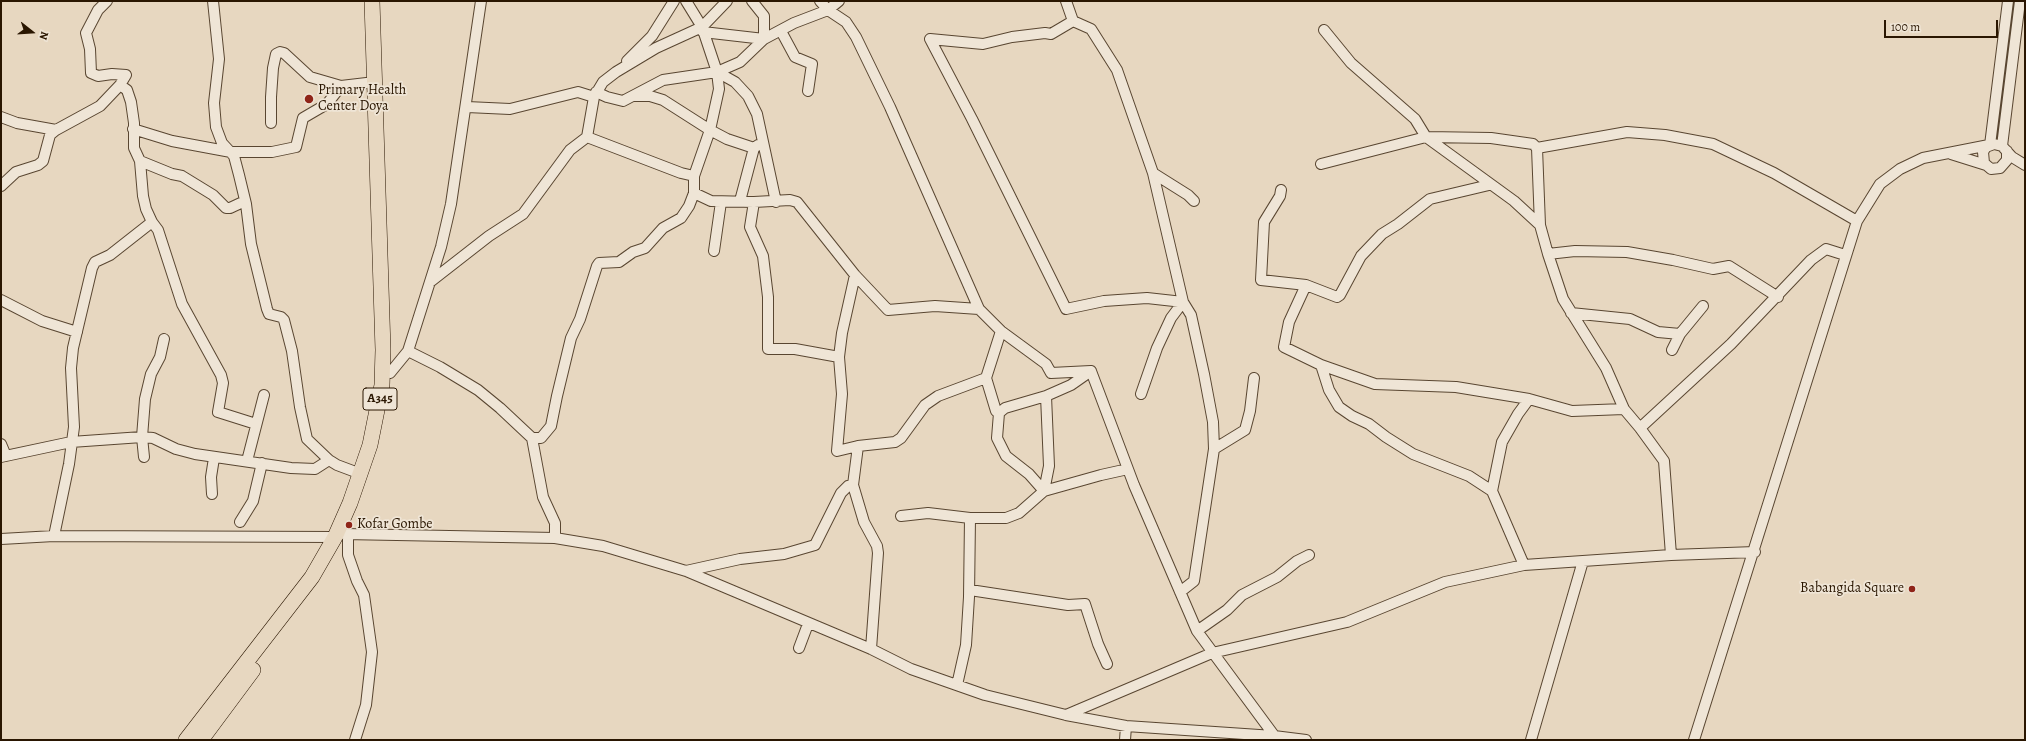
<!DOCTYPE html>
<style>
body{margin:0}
#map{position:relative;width:2026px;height:741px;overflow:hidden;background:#e7d7c0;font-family:Alegreya,serif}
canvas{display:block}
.frame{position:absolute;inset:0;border:2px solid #2a1601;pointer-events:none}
.north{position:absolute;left:12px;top:12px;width:40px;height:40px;-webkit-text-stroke:3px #efe5d6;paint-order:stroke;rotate:107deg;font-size:11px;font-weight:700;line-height:16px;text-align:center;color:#2a1601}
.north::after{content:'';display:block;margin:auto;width:14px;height:18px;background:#2a1601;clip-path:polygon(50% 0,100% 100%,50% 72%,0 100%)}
.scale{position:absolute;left:1884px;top:20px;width:114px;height:18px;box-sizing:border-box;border:2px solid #2a1601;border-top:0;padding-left:5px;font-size:12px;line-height:14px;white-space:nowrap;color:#2a1601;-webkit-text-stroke:3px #efe5d6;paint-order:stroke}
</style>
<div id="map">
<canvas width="2026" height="741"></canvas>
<div class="frame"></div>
<div class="north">N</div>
<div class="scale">100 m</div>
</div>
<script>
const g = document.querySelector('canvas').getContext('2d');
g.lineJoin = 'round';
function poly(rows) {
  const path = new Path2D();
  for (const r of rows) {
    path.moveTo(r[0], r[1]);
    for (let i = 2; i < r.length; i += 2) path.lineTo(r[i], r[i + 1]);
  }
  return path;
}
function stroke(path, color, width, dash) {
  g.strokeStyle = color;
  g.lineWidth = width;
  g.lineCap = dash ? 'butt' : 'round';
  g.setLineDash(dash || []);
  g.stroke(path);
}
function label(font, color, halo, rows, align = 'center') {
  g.font = font + ' Alegreya,serif';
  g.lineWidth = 3.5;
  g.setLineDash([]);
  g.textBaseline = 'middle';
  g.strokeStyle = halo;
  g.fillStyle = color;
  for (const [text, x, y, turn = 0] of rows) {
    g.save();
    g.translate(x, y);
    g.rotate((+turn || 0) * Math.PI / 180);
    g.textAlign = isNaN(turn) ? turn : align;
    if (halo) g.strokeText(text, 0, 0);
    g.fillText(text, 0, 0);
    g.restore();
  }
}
const minor = poly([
 [213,1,219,59,214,103,216,127,222,143,234,156,239,175,246,204,251,244,267,309,269,314,281,317,284,320,292,351,300,407,307,439,329,460,337,465,361,474],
 [752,1,764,16,764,39],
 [820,1,828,10,846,22,856,37,890,107,979,309,1001,331,1046,364,1051,373,1091,371],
 [1073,21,1091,29,1117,70,1153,173,1183,302,1191,315,1204,374,1213,422,1214,449,1194,581,1180,592],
 [1324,30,1351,63,1415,119,1426,137,1514,201,1540,225],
 [781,31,795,57,812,64,808,91],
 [703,32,764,39],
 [930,39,972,119,1066,309,1104,301,1147,298,1183,302],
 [930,39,983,44,1012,37,1045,33,1051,34,1073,21,1066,1],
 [627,61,652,36,674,1],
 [717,72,735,82,748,96,757,114,776,202],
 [120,85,127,90,131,102,134,123,134,148,140,161,143,196,146,209,152,222,158,230,182,304,221,375,223,383,218,412,256,424],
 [596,92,607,97,623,101,663,80,717,72,740,62,764,39,794,23,828,10,839,1],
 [634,96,650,96,663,100,710,130,727,139,754,148],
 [467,107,510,109,578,92,594,97],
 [1,117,17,123,56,130],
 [271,123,271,97,273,68,276,54,280,52,284,53,310,77,341,86],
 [133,129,172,141,231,152,272,152,296,147,303,118,327,104,341,86,375,82],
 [587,137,681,173,694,176],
 [1990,145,2008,1],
 [2002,146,2020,1],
 [1537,148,1627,132,1665,135,1713,144,1774,173,1857,221],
 [2007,151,2007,160,2000,168,1991,169,1984,163,1983,152,1986,147,1994,144,2002,146,2012,157,2025,165],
 [1951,154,1986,165],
 [140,161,172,174,182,176,213,195,226,208,230,208,245,201],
 [1321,164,1426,137,1491,138,1533,144,1537,148,1540,225,1548,254,1563,299,1606,368,1624,409,1640,428,1664,461,1671,555],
 [1153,173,1188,195,1194,201],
 [1,186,16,172,38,165,43,161,50,135,56,130,100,106,120,85,126,75,112,74,98,76,91,73,90,49,86,33,98,10,107,1],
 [1281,190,1280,196,1264,222,1261,280,1306,285,1337,297,1340,295,1361,256,1382,234,1398,224,1430,199,1489,185],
 [694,193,711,201,754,202,790,200,797,202,855,275,888,310,935,306,979,309],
 [740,201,754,148,758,145],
 [754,202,750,227,763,256,768,297,768,349,795,349,839,357],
 [714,251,721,202],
 [1548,254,1575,251,1627,252,1673,260,1713,269,1729,266,1778,297],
 [855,275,842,333,839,357,842,394,837,451,858,446,895,442,901,438,925,405,938,396,986,378],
 [430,282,489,236,523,214,570,150,587,137,594,97,603,82,616,72,656,48,702,27,727,1],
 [1306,285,1289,322,1284,347,1321,365,1375,384,1456,387,1529,399,1572,411,1624,409],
 [1,300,42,321,77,332],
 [1571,313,1630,319,1658,332,1680,334],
 [1001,331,986,378,996,411,999,413,997,438,1006,456,1029,474,1044,491],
 [1672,350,1680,334,1703,306],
 [408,351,440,367,478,390,500,408,532,438,543,497,555,523,555,538],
 [1321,365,1329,390,1339,407,1352,416,1369,424,1386,437,1413,454,1469,476,1492,491,1524,565],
 [1091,371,1134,485,1197,631,1276,738],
 [390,373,408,351,441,247,451,204,481,1],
 [1141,394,1157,348,1171,318,1183,302],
 [999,413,1005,408,1046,396,1071,385,1091,371],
 [1640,428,1731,344,1811,260,1826,249,1845,255],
 [532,438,541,438,551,426,557,396,571,338,580,319,597,266,599,263,619,262,633,252,645,248,663,228,681,218,689,206,694,193,694,176,710,130,719,89,717,72,702,27,686,1],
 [1,444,6,456],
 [858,446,853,485,864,522,877,546,878,553,871,649],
 [1214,449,1245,430,1250,411,1254,378],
 [1,457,71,442,142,437,153,438,176,449,195,454,291,468,315,469,329,460],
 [144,457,142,437,145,399,151,374,160,357,164,339],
 [247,461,264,395],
 [1044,491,1049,466,1046,396],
 [1492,491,1502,442,1518,414,1529,399],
 [212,494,211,477,214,458],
 [901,516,928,513,970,518,1006,518,1019,513,1044,491,1101,475,1128,469],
 [240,522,253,501,262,463],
 [344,534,555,538,603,546,686,571,871,649,911,669,985,695,1066,715,1126,726,1274,736,1306,740],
 [348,535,348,555,357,581,364,595,372,652,366,705,355,740],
 [54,536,69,464,74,427,71,368,73,348,92,268,95,262,110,255,152,222],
 [1,539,54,536,335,537],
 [686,571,740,559,784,554,815,545,841,493,848,486,853,485],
 [970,590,1068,605,1085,604,1098,644,1107,664],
 [1197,631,1227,610,1242,595,1277,577,1297,561,1309,555],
 [799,648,808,624],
 [957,685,966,645,969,597,970,518],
 [1066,715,1212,653,1347,622,1445,582,1524,565,1671,555,1755,552],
 [1125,740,1126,726],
 [1531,740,1583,561],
 [1694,740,1857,221,1880,184,1900,169,1923,158,1989,145]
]);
const highway = poly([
 [186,740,312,577,335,537,350,503,370,445,382,385,383,350,372,1],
 [201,740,253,670]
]);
stroke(minor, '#594631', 12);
stroke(highway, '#2a1601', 16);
stroke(minor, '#efe5d6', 10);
stroke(highway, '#e7d7c0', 15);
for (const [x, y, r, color] of [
 [309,99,5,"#8f2418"],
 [349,525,4,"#8f2418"],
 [1912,589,4,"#8f2418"]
]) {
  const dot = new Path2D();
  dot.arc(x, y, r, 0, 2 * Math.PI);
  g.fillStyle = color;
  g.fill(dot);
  stroke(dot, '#efe5d6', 1.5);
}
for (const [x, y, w] of [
 [380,399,34]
]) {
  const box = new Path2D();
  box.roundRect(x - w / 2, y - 11, w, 22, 3);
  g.fillStyle = '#efe5d6';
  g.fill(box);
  stroke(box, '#2a1601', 1);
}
label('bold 13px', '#2a1601', null, [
 ["A345",380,399]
]);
label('14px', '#2a1601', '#efe5d6', [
 ["Primary Health",318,91],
 ["Center Doya",318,107],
 ["Kofar Gombe",357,525],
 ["Babangida Square",1904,589,"right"]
], 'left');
</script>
